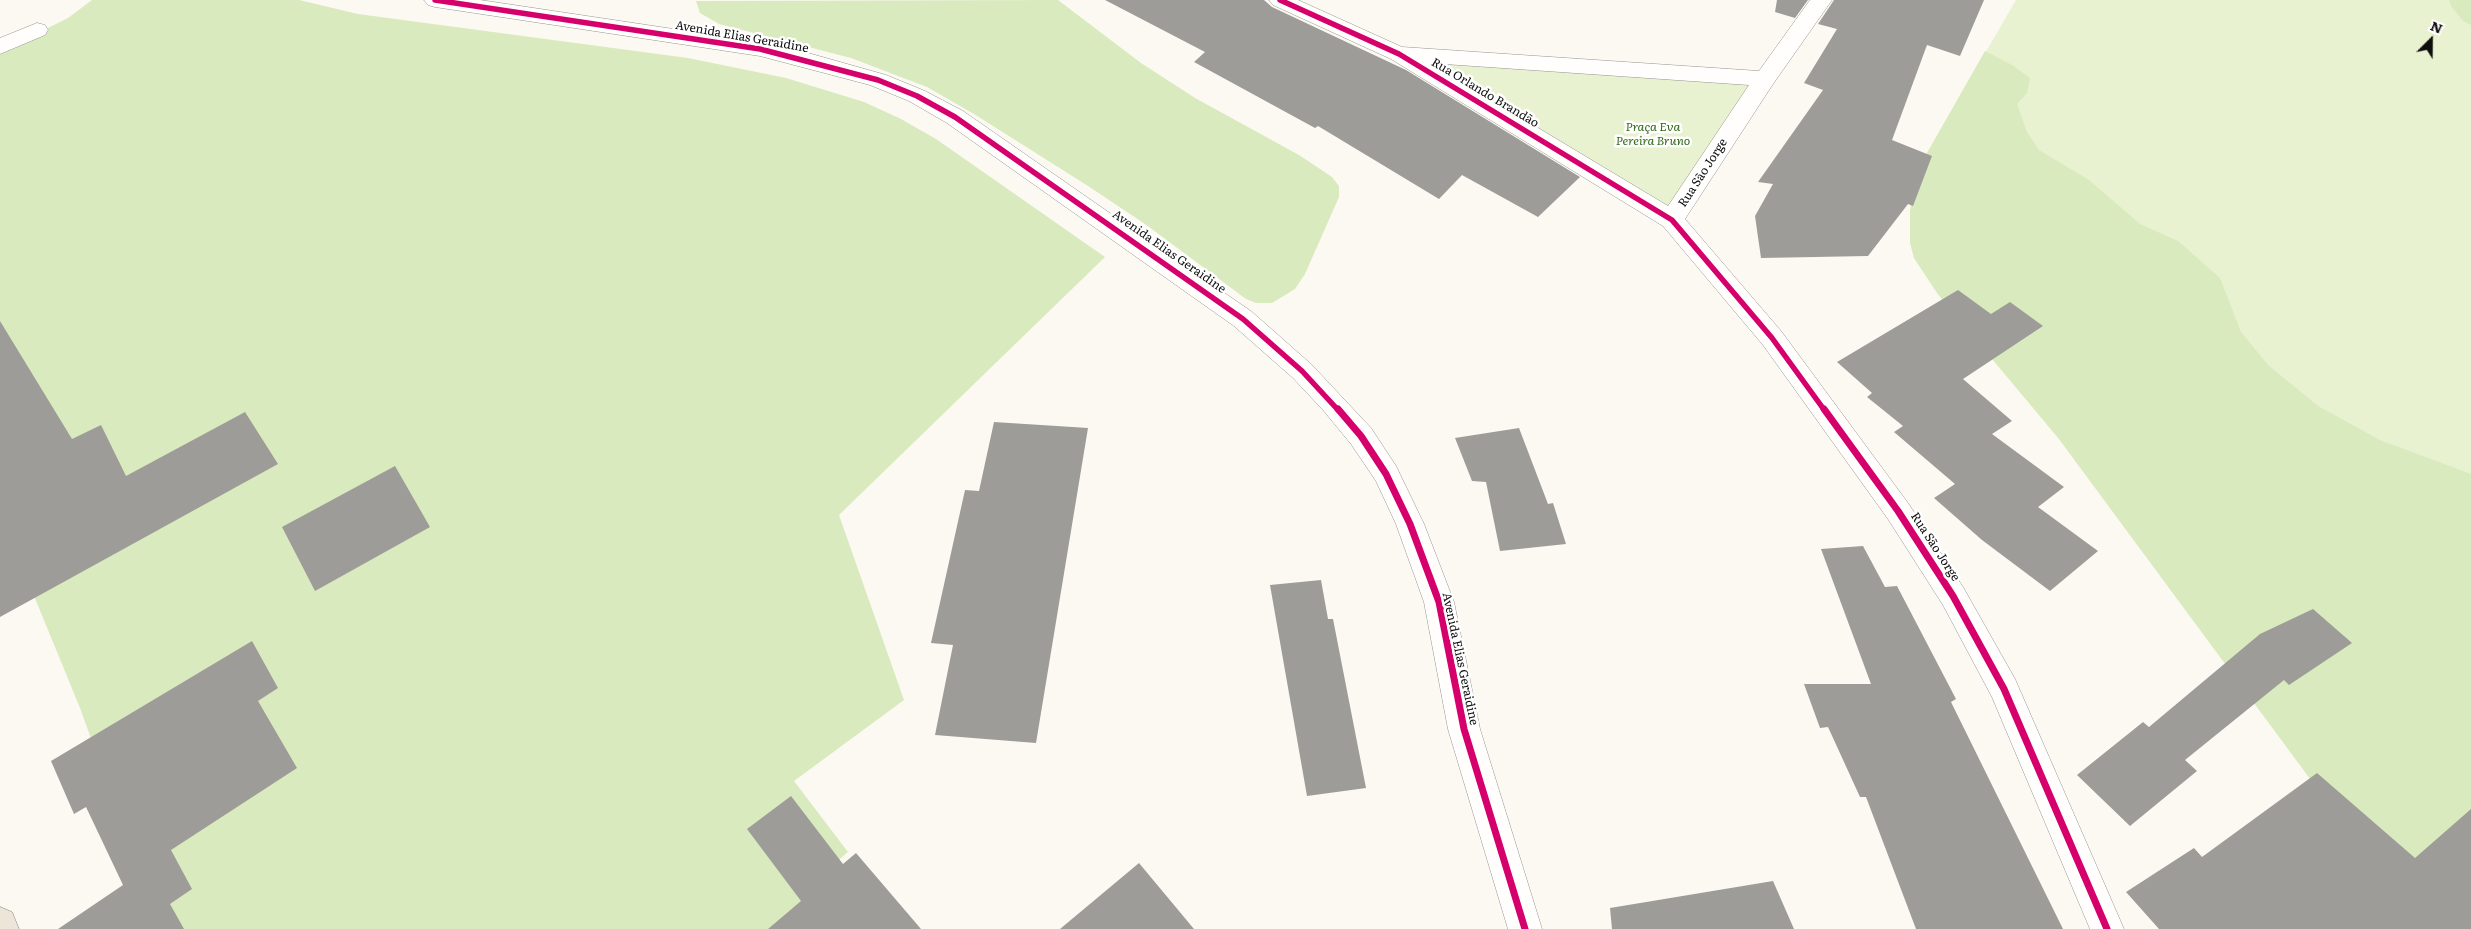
<!DOCTYPE html>
<meta charset="utf-8">
<style>
body{margin:0}
#map{position:relative;width:2471px;height:929px;overflow:hidden;background:#fcf9f2;font-family:Literata,serif}
canvas{display:block}
.north{position:absolute;left:2406px;top:15px;width:50px;height:50px;-webkit-text-stroke:4px #fff;paint-order:stroke;rotate:23deg;font-size:14px;font-weight:700;line-height:20px;text-align:center;color:#0e0e0e}
.north::after{content:'';display:block;margin:auto;width:18px;height:22px;background:#0e0e0e;clip-path:polygon(50% 0,100% 100%,50% 72%,0 100%)}
</style>
<div id="map">
<canvas width="2471" height="929"></canvas>
<div class="north">N</div>
</div>
<script>
const g = document.querySelector('canvas').getContext('2d');
g.lineJoin = 'round';
function fill(path, color) {
  g.fillStyle = color;
  g.fill(path, 'evenodd');
}
function poly(rows) {
  const path = new Path2D();
  for (const r of rows) {
    path.moveTo(r[0], r[1]);
    for (let i = 2; i < r.length; i += 2) path.lineTo(r[i], r[i + 1]);
  }
  return path;
}
function stroke(path, color, width, dash) {
  g.strokeStyle = color;
  g.lineWidth = width;
  g.lineCap = dash ? 'butt' : 'round';
  g.setLineDash(dash || []);
  g.stroke(path);
}
function label(font, color, halo, rows, align = 'center') {
  g.font = font + ' Literata,serif';
  g.lineWidth = 5;
  g.setLineDash([]);
  g.textBaseline = 'middle';
  g.strokeStyle = halo;
  g.fillStyle = color;
  for (const [text, x, y, turn = 0] of rows) {
    g.save();
    g.translate(x, y);
    g.rotate((+turn || 0) * Math.PI / 180);
    g.textAlign = isNaN(turn) ? turn : align;
    if (halo) g.strokeText(text, 0, 0);
    g.fillText(text, 0, 0);
    g.restore();
  }
}
fill(poly([
 [2016,0,2471,0,2471,929,2421,929,2059,439,1937,293,1914,258,1910,242,1910,211,1927,153],
 [1399,54,1765,79,1672,220]
]), '#e8f2d0');
fill(poly([
 [92,0,299,0,358,14,688,58,786,78,864,102,901,119,936,139,1105,257,839,515,904,700,794,781,848,852,800,892,829,929,160,929,80,708,0,513,0,52,68,18],
 [1058,0,1141,63,1195,98,1299,155,1332,177,1339,186,1339,197,1305,274,1295,289,1272,303,1256,303,1246,299,1145,224,1088,186,974,114,927,87,851,58,719,24,700,13,696,1],
 [2449,0,2471,0,2471,25,2463,21,2451,6],
 [1985,51,2012,65,2030,78,2027,93,2017,104,2027,132,2039,150,2089,180,2140,224,2178,241,2220,278,2241,332,2268,365,2318,406,2380,440,2471,474,2471,929,2421,929,2059,439,1937,293,1914,258,1910,242,1910,211,1912,197,1927,153]
]), '#d9eabe');
fill(poly([
 [1105,0,1264,0,1272,7,1406,70,1580,177,1538,217,1462,175,1439,199,1318,126,1315,128,1194,62,1205,52],
 [1777,0,1808,0,1795,18,1775,12],
 [1834,0,1984,0,1960,56,1927,45,1892,140,1932,156,1913,206,1908,204,1868,256,1761,258,1755,216,1773,184,1758,182,1823,90,1804,83,1837,29,1818,24],
 [1958,290,1991,314,2010,302,2043,326,1963,379,2012,421,1992,434,2064,487,2038,507,2098,551,2050,591,1982,540,1934,498,1955,484,1894,432,1903,426,1867,397,1872,393,1837,362],
 [0,321,72,439,101,425,126,476,245,412,278,464,0,617],
 [994,422,1088,428,1036,743,935,735,953,645,931,643,965,490,979,491],
 [1519,428,1548,504,1553,503,1566,544,1500,551,1486,482,1472,481,1455,438],
 [395,466,430,527,315,591,282,527],
 [1863,546,1885,587,1897,586,1956,699,1951,702,2063,929,1916,929,1866,797,1860,797,1828,727,1820,728,1804,684,1871,684,1821,549],
 [1321,580,1328,619,1333,619,1366,788,1307,796,1270,585],
 [2313,609,2352,643,2289,685,2284,680,2185,760,2197,771,2130,826,2077,775,2143,722,2149,727,2260,634],
 [252,641,278,688,258,701,297,768,171,850,192,889,170,904,184,929,58,929,123,885,86,807,74,814,51,761],
 [2317,773,2415,858,2471,809,2471,929,2159,929,2126,892,2194,848,2202,857],
 [791,796,843,864,856,853,921,929,768,929,801,901,747,829],
 [1139,863,1194,929,1060,929],
 [1773,881,1794,929,1612,929,1610,908]
]), '#9e9c98');
const minor = poly([
 [424,0,480,0,760,42,801,51,886,75,925,91,963,111,1252,312,1311,364,1371,428,1396,466,1424,524,1454,602,1480,729,1542,929,1508,929,1448,729,1424,602,1396,524,1376,481,1351,444,1323,410,1293,378,1234,326,947,123,909,101,870,85,760,56,435,7,428,5,424,0],
 [1269,0,1298,0,1402,47,1759,71,1810,0,1832,0,1773,84,1685,219,1781,331,1908,503,1963,587,2015,679,2124,929,2090,929,1992,697,1943,605,1888,519,1763,345,1663,226,1391,59,1273,5,1269,0],
 [1430,63,1749,85,1668,206,1430,63],
 [37,23,45,25,48,30,45,35,0,54,0,38,37,23]
]);
const major = poly([
 [0,907,12,912,19,929,0,929,0,907]
]);
stroke(minor, '#959491', 1);
stroke(major, '#82817e', 1);
fill(minor, '#fffefd');
fill(major, '#ede6d8');
stroke(poly([
 [435,0,760,49,878,80,917,96,955,117,1243,319,1302,371,1339,411],
 [1280,0,1399,54,1672,220,1772,338,1825,411]
]), '#d6006c', 5.5);
stroke(poly([
 [1338,409,1361,436,1386,474,1410,524,1439,602,1464,729,1525,929],
 [1824,409,1898,511,1953,596,2004,689,2107,929]
]), '#d6006c', 7);
label('12px', '#0e0e0e', '#fff', [
 ["Avenida Elias Geraidine",742,37,10],
 ["Rua Orlando Brandão",1485,93,31],
 ["Rua São Jorge",1703,173,-57],
 ["Avenida Elias Geraidine",1169,252,35],
 ["Rua São Jorge",1935,547,57],
 ["Avenida Elias Geraidine",1460,659,78]
]);
label('italic 12px', '#336a1a', '#fff', [
 ["Praça Eva",1653,127],
 ["Pereira Bruno",1653,141]
]);
</script>
